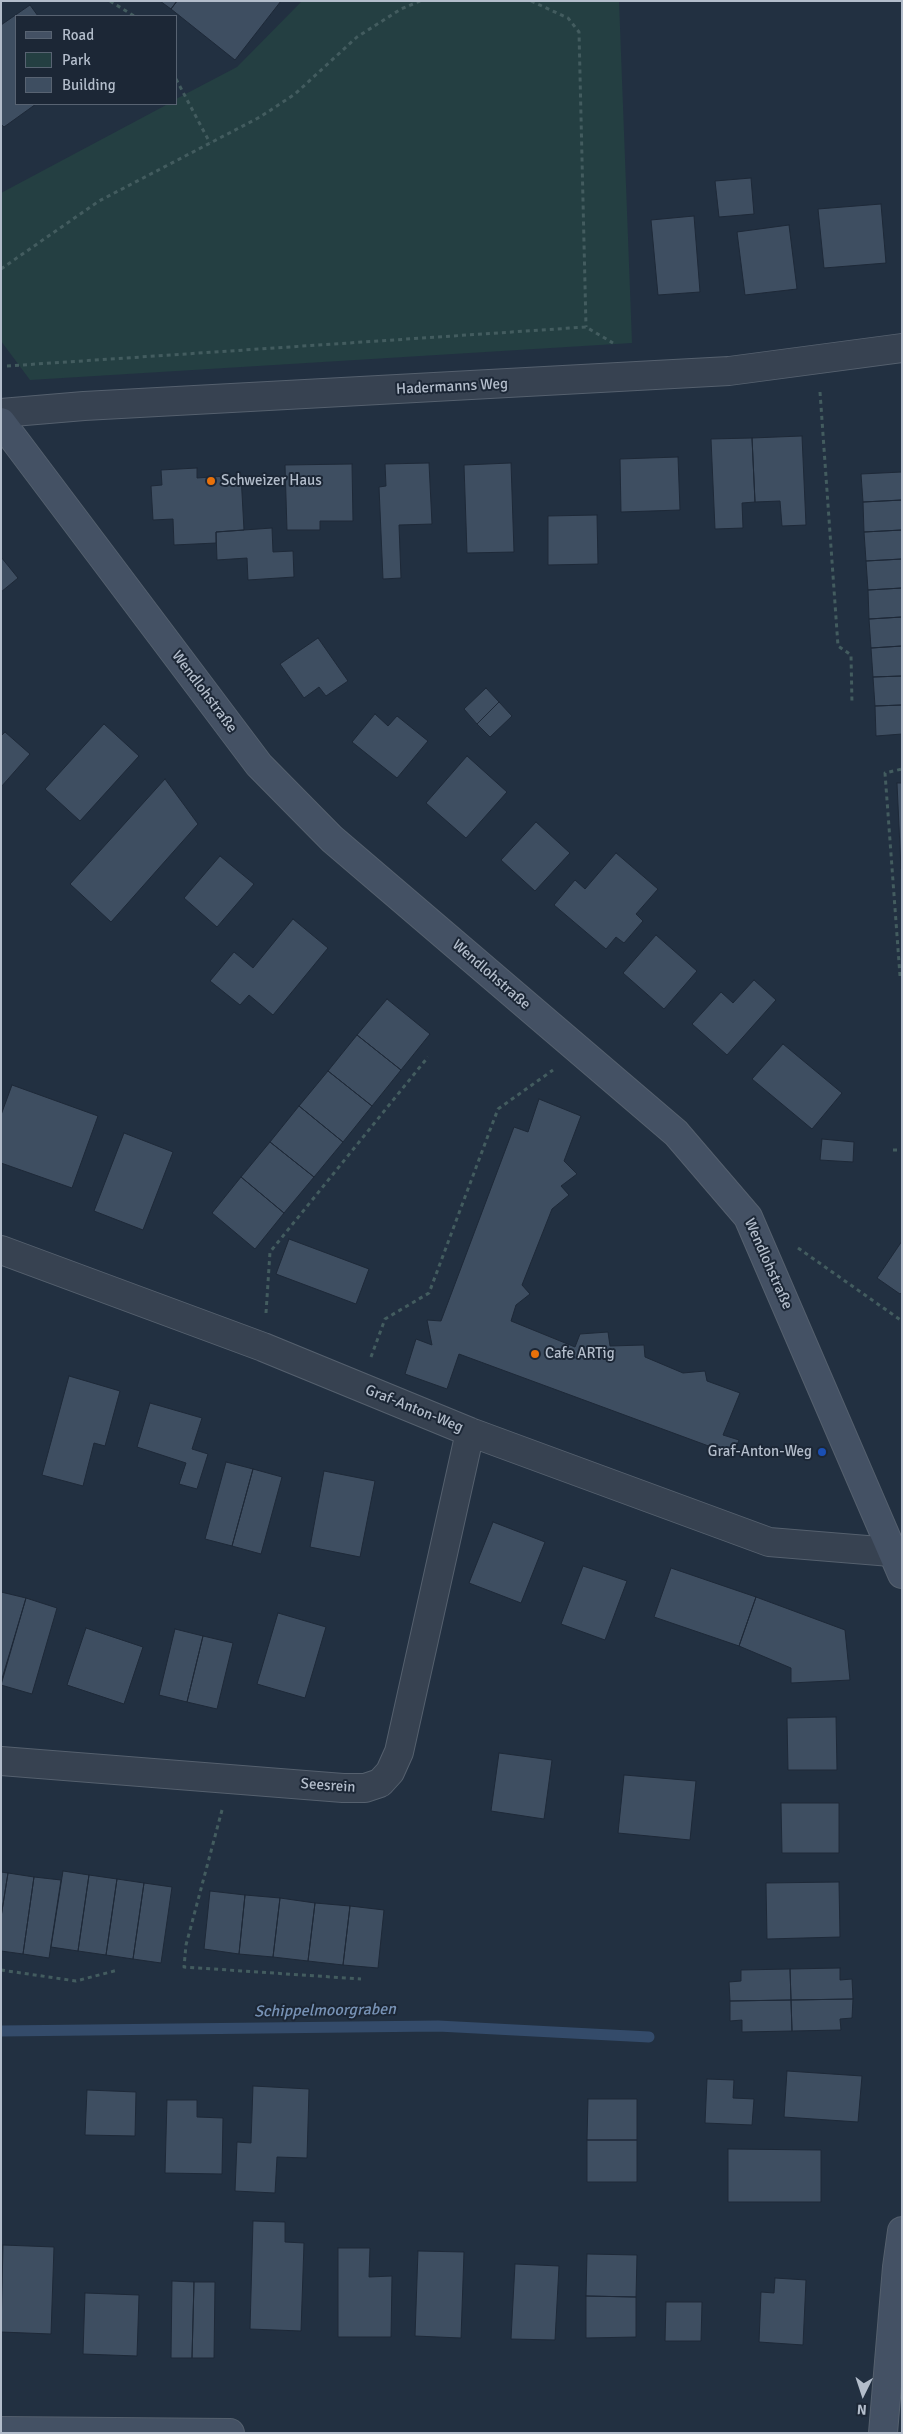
<!DOCTYPE html>
<meta charset="utf-8">
<style>
body{margin:0}
#map{position:relative;width:903px;height:2434px;overflow:hidden;background:#223041;font-family:Signika,sans-serif}
canvas{display:block}
.frame{position:absolute;inset:0;border:2px solid #b3bdcb;pointer-events:none}
.legend{position:absolute;left:15px;top:15px;width:162px;height:90px;box-sizing:border-box;background:#1c2736;border:1px solid #586372;margin:0;padding:6px 9px;list-style:none;font-size:15px;color:#b3bdcb}
.legend li{display:flex;align-items:center;gap:10px;height:25px}
.legend b{width:25px;border:1px solid #586372}
.north{position:absolute;left:838px;top:2369px;width:50px;height:50px;-webkit-text-stroke:4px #1c2736;paint-order:stroke;rotate:184deg;font-size:14px;font-weight:700;line-height:20px;text-align:center;color:#b3bdcb}
.north::after{content:'';display:block;margin:auto;width:18px;height:22px;background:#b3bdcb;clip-path:polygon(50% 0,100% 100%,50% 72%,0 100%)}
</style>
<div id="map">
<canvas width="903" height="2434"></canvas>
<div class="frame"></div>
<ul class="legend">
<li><b style="height:6px;background:#445164"></b>Road</li>
<li><b style="height:14px;background:#243f42"></b>Park</li>
<li><b style="height:14px;background:#3e4e61"></b>Building</li>
</ul>
<div class="north">N</div>
</div>
<script>
const g = document.querySelector('canvas').getContext('2d');
g.lineJoin = 'round';
function fill(path, color) {
  g.fillStyle = color;
  g.fill(path, 'evenodd');
}
function poly(rows) {
  const path = new Path2D();
  for (const r of rows) {
    path.moveTo(r[0], r[1]);
    for (let i = 2; i < r.length; i += 2) path.lineTo(r[i], r[i + 1]);
  }
  return path;
}
function stroke(path, color, width, dash) {
  g.strokeStyle = color;
  g.lineWidth = width;
  g.lineCap = dash ? 'butt' : 'round';
  g.setLineDash(dash || []);
  g.stroke(path);
}
function label(font, color, halo, rows, align = 'center') {
  g.font = font + ' Signika,sans-serif';
  g.lineWidth = 4;
  g.setLineDash([]);
  g.textBaseline = 'middle';
  g.strokeStyle = halo;
  g.fillStyle = color;
  for (const [text, x, y, turn = 0] of rows) {
    g.save();
    g.translate(x, y);
    g.rotate((+turn || 0) * Math.PI / 180);
    g.textAlign = isNaN(turn) ? turn : align;
    if (halo) g.strokeText(text, 0, 0);
    g.fillText(text, 0, 0);
    g.restore();
  }
}
fill(poly([
 [302,1,619,1,632,343,30,380,1,341,1,193,168,104,176,104,176,99,237,67]
]), '#243f42');
stroke(poly([
 [1,2031,438,2026,649,2037]
]), '#344b6a', 11);
const building = poly([
 [160,1,177,1,171,9,160,1],
 [177,1,281,1,235,60,171,9,177,1],
 [30,5,38,16,16,16,16,104,36,104,4,127,1,124,1,25,30,5],
 [751,178,754,214,719,217,715,181,751,178],
 [881,204,886,263,824,268,818,209,881,204],
 [694,216,700,292,658,295,651,220,694,216],
 [789,225,797,289,745,295,737,232,789,225],
 [802,436,806,525,782,526,780,501,755,502,752,438,802,436],
 [752,438,755,502,742,503,743,528,715,529,711,439,752,438],
 [678,457,680,510,621,512,620,459,678,457],
 [429,463,432,524,399,525,401,578,383,579,379,487,386,486,385,464,429,463],
 [511,463,514,552,467,553,464,465,511,463],
 [352,464,353,521,320,521,320,530,287,530,285,465,352,464],
 [197,468,197,478,241,475,244,530,216,532,216,543,174,545,173,519,153,520,151,486,162,485,161,470,197,468],
 [902,472,902,500,863,502,861,474,902,472],
 [902,500,902,530,864,532,863,502,902,500],
 [597,515,598,564,548,565,548,516,597,515],
 [272,528,273,552,293,551,294,577,248,580,247,558,217,560,216,532,272,528],
 [902,530,902,559,866,561,864,532,902,530],
 [1,557,18,578,1,592,1,557],
 [902,559,902,588,868,590,866,561,902,559],
 [902,588,902,617,869,619,868,590,902,588],
 [902,617,902,646,871,648,869,619,902,617],
 [318,638,348,681,326,696,319,687,304,698,280,664,318,638],
 [902,646,902,676,873,677,871,648,902,646],
 [902,676,902,705,875,706,873,677,902,676],
 [486,688,499,702,477,724,464,709,486,688],
 [499,702,512,716,490,737,477,724,499,702],
 [902,705,902,734,876,736,875,706,902,705],
 [375,714,388,726,397,716,428,741,397,778,352,742,375,714],
 [104,724,139,756,80,821,45,789,104,724],
 [5,732,30,754,1,787,1,736,5,732],
 [467,756,507,792,466,838,426,803,467,756],
 [165,779,198,824,111,922,70,884,165,779],
 [897,783,902,783,901,869,897,783],
 [536,822,570,853,535,891,501,860,536,822],
 [616,853,658,889,636,914,643,921,624,943,616,937,606,949,554,905,575,880,585,889,616,853],
 [220,856,254,884,217,927,184,898,220,856],
 [293,919,328,948,273,1015,249,995,240,1005,210,981,234,952,253,968,293,919],
 [656,935,697,971,664,1009,623,973,656,935],
 [754,980,776,1000,727,1055,692,1024,721,992,733,1003,754,980],
 [387,999,430,1034,401,1070,357,1035,387,999],
 [357,1035,401,1070,372,1106,328,1071,357,1035],
 [783,1044,842,1093,812,1129,752,1079,783,1044],
 [328,1071,372,1106,343,1142,299,1106,328,1071],
 [12,1085,98,1116,72,1188,1,1163,1,1115,12,1085],
 [539,1099,581,1116,564,1161,577,1174,561,1186,569,1195,552,1209,522,1285,530,1294,516,1305,511,1321,575,1347,580,1334,608,1332,610,1346,644,1345,645,1357,683,1373,705,1371,707,1381,740,1393,723,1435,739,1440,733,1455,459,1354,447,1389,405,1374,416,1339,432,1345,427,1320,441,1321,514,1127,528,1132,539,1099],
 [299,1106,343,1142,314,1177,270,1142,299,1106],
 [124,1133,173,1152,143,1230,94,1211,124,1133],
 [822,1139,854,1142,853,1162,820,1160,822,1139],
 [270,1142,314,1177,284,1213,241,1177,270,1142],
 [241,1177,284,1213,255,1249,212,1213,241,1177],
 [289,1239,369,1269,356,1304,276,1274,289,1239],
 [902,1241,902,1292,900,1294,877,1278,902,1241],
 [69,1376,120,1391,105,1446,94,1443,83,1486,42,1475,69,1376],
 [150,1403,202,1418,192,1449,208,1454,197,1489,179,1484,186,1463,137,1447,150,1403],
 [226,1462,253,1469,232,1546,205,1539,226,1462],
 [253,1469,282,1477,261,1554,232,1546,253,1469],
 [324,1471,375,1481,360,1557,310,1547,324,1471],
 [493,1522,545,1542,521,1603,469,1583,493,1522],
 [583,1566,627,1581,605,1640,561,1624,583,1566],
 [671,1568,756,1597,739,1646,654,1617,671,1568],
 [1,1592,26,1598,1,1682,1,1592],
 [756,1597,845,1630,850,1680,791,1683,791,1668,739,1646,756,1597],
 [26,1598,57,1608,32,1694,1,1685,26,1598],
 [278,1613,326,1627,305,1698,257,1684,278,1613],
 [86,1628,143,1647,124,1704,67,1685,86,1628],
 [175,1629,203,1636,187,1702,159,1695,175,1629],
 [203,1636,233,1643,217,1709,187,1702,203,1636],
 [836,1717,837,1770,788,1770,787,1718,836,1717],
 [499,1753,552,1760,544,1819,491,1811,499,1753],
 [624,1775,696,1781,690,1840,618,1833,624,1775],
 [781,1803,839,1803,839,1853,782,1853,781,1803],
 [63,1871,89,1875,78,1951,51,1947,63,1871],
 [1,1872,8,1873,1,1917,1,1872],
 [8,1873,34,1877,23,1954,1,1951,1,1917,8,1873],
 [89,1875,117,1879,106,1955,78,1951,89,1875],
 [34,1877,61,1880,49,1958,23,1954,34,1877],
 [117,1879,144,1883,133,1959,106,1955,117,1879],
 [839,1882,840,1937,767,1939,766,1883,839,1882],
 [144,1883,172,1887,161,1963,133,1959,144,1883],
 [210,1891,245,1895,239,1954,204,1949,210,1891],
 [245,1895,280,1898,273,1957,239,1954,245,1895],
 [280,1898,315,1903,308,1961,273,1957,280,1898],
 [315,1903,350,1906,343,1965,308,1961,315,1903],
 [350,1906,384,1910,378,1968,343,1965,350,1906],
 [840,1968,840,1980,852,1979,853,1999,791,2000,790,1969,840,1968],
 [790,1969,791,2000,730,2001,729,1982,741,1981,741,1970,790,1969],
 [853,1999,852,2018,840,2019,841,2030,792,2031,791,2000,853,1999],
 [791,2000,792,2031,742,2032,742,2020,730,2021,730,2001,791,2000],
 [787,2071,862,2076,858,2122,784,2117,787,2071],
 [707,2079,734,2080,733,2098,754,2099,752,2125,705,2123,707,2079],
 [253,2086,309,2089,307,2158,277,2157,275,2193,235,2191,237,2142,251,2143,253,2086],
 [87,2090,136,2092,135,2136,85,2135,87,2090],
 [588,2099,637,2099,637,2140,587,2140,588,2099],
 [167,2100,197,2100,197,2117,223,2118,222,2174,165,2173,167,2100],
 [587,2140,637,2140,637,2182,587,2182,587,2140],
 [728,2149,821,2150,821,2202,728,2202,728,2149],
 [253,2221,285,2222,285,2242,304,2243,301,2331,250,2329,253,2221],
 [3,2245,54,2247,51,2334,1,2332,3,2245],
 [338,2248,370,2248,369,2277,392,2276,391,2337,338,2337,338,2248],
 [418,2251,464,2252,461,2338,415,2336,418,2251],
 [587,2254,637,2255,636,2297,586,2296,587,2254],
 [515,2264,559,2266,555,2340,511,2339,515,2264],
 [775,2278,806,2280,803,2345,759,2342,761,2292,774,2293,775,2278],
 [172,2281,194,2282,192,2358,171,2358,172,2281],
 [194,2282,215,2282,214,2358,192,2358,194,2282],
 [85,2293,139,2295,137,2356,83,2354,85,2293],
 [586,2296,636,2297,636,2337,586,2338,586,2296],
 [666,2302,702,2302,701,2341,665,2341,666,2302]
]);
fill(building, '#3e4e61');
stroke(building, '#1e2938', 1);
const street = poly([
 [1,413,84,406,729,371,902,348],
 [1,1250,263,1347,470,1432,769,1542,891,1552],
 [1,1761,343,1788,365,1788,380,1783,390,1772,399,1752,470,1432]
]);
const secondary = poly([
 [1,422,259,765,332,839,676,1133,748,1217,902,1574],
 [1,2431,230,2433],
 [883,2433,897,2267,902,2231]
]);
stroke(street, '#55606e', 30);
stroke(secondary, '#55606e', 30);
stroke(poly([
 [110,1,134,16],
 [531,1,568,18,579,32,586,327],
 [176,79,210,143],
 [1,269,99,201,260,117,295,94,357,37,401,9,420,1],
 [7,366,586,327,613,343],
 [820,392,838,646,851,655,852,704],
 [900,976,885,773,902,769],
 [893,1150,902,1150],
 [798,1248,902,1321],
 [266,1313,270,1252,428,1057],
 [371,1357,385,1319,429,1293,498,1109,553,1070],
 [222,1810,186,1945,184,1967,361,1979],
 [1,1970,76,1981,118,1970]
]), '#435c5f', 3, [4, 4]);
stroke(street, '#374251', 28);
stroke(secondary, '#445164', 28);
for (const [x, y, r, color] of [
 [211,481,5,"#e8710a"],
 [535,1354,5,"#e8710a"],
 [822,1452,5,"#1a4fb4"]
]) {
  const dot = new Path2D();
  dot.arc(x, y, r, 0, 2 * Math.PI);
  g.fillStyle = color;
  g.fill(dot);
  stroke(dot, '#1c2736', 2);
}
label('15px', '#b3bdcb', '#1c2736', [
 ["Hadermanns Weg",452,387,-3],
 ["Wendlohstraße",204,692,53],
 ["Wendlohstraße",491,975,41],
 ["Wendlohstraße",768,1264,66],
 ["Graf-Anton-Weg",414,1409,22],
 ["Seesrein",328,1786,4]
]);
label('15px', '#b3bdcb', '#1c2736', [
 ["Schweizer Haus",221,481],
 ["Cafe ARTig",545,1354],
 ["Graf-Anton-Weg",812,1452,"right"]
], 'left');
label('italic 16px', '#7893b6', '#1c2736', [
 ["Schippelmoorgraben",325,2011,-1]
]);
</script>
